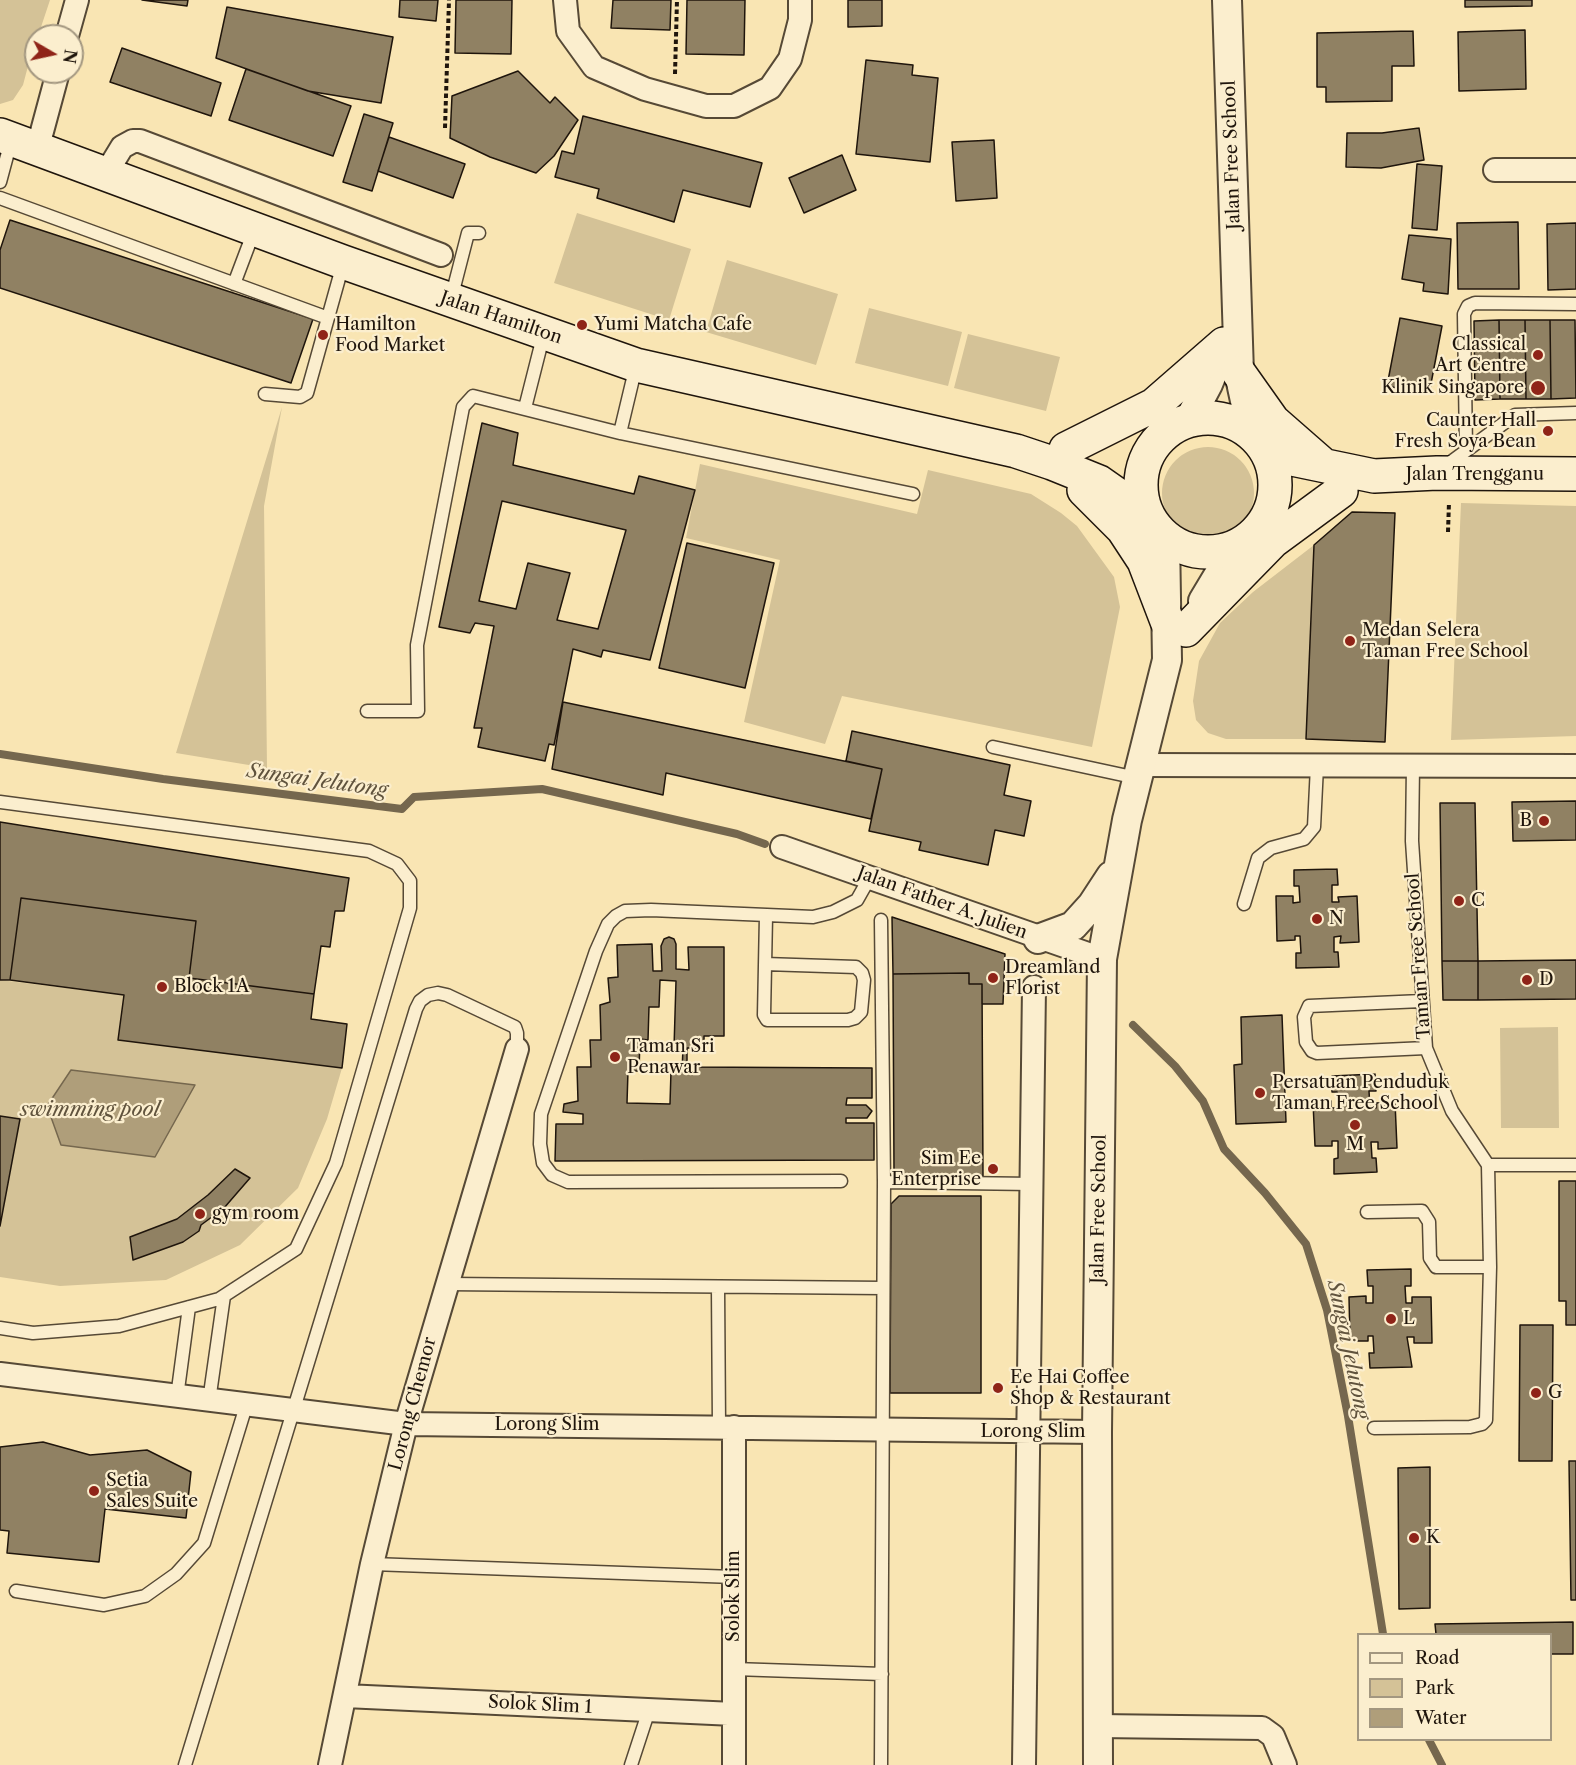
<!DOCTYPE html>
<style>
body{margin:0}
#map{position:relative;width:1576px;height:1765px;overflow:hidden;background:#f9e5b3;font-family:"Libre Caslon Text",serif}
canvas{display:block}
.legend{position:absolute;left:1357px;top:1633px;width:195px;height:108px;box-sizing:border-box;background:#fbeece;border:2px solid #a39780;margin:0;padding:8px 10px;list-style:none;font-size:18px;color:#1f150c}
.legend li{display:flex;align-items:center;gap:12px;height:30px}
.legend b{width:30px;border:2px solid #a39780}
.north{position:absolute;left:24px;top:24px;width:60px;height:60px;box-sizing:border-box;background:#fbeece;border:2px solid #a39780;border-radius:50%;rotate:99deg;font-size:16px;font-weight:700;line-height:24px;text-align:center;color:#1f150c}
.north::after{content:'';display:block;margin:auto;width:21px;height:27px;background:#8f2418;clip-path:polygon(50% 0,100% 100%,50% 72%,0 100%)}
</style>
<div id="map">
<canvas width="1576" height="1765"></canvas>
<ul class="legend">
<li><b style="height:8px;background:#fbeece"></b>Road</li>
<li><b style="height:16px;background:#d4c297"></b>Park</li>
<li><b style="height:16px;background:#af9e7a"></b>Water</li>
</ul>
<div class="north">N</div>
</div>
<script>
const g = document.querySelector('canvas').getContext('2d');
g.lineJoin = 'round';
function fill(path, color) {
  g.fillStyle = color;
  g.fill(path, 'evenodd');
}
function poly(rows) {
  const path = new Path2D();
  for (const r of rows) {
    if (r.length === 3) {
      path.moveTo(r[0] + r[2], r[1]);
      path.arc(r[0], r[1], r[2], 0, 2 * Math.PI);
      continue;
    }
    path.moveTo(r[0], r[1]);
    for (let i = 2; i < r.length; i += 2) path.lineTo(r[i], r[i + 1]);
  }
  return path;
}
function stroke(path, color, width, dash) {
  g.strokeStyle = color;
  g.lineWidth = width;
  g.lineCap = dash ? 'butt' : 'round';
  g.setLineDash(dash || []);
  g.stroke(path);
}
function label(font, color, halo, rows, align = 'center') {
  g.font = font + ' "Libre Caslon Text",serif';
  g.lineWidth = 4.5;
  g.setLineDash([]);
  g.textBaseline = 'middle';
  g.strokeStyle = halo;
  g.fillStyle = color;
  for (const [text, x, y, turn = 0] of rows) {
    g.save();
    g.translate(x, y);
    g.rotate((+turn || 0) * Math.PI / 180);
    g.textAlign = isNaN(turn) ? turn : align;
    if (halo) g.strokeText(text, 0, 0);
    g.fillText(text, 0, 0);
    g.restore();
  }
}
fill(poly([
 [0,0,50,0,38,36,36,36,23,85,13,100,0,104],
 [577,213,691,249,669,320,554,283],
 [727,260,838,294,816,365,706,332],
 [869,308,962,332,948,386,855,363],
 [968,334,1060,357,1046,411,954,388],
 [282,407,264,506,267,768,176,753],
 [1208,493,46],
 [700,464,917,514,928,470,1031,494,1061,513,1077,526,1114,577,1120,607,1092,747,842,696,825,744,744,722,780,560,686,538],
 [1461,503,1576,506,1576,736,1451,740],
 [1314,545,1306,739,1226,739,1208,733,1196,720,1193,701,1199,661,1220,623,1253,592],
 [0,980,124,995,119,1040,342,1068,327,1119,298,1188,240,1245,166,1280,60,1286,0,1277,0,1226,20,1120,0,1116],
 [1558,1027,1559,1128,1501,1128,1500,1028]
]), '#d4c297');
const water = poly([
 [71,1070,195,1085,155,1157,61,1145,47,1106,71,1070]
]);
fill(water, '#af9e7a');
stroke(water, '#75674e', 1.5);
stroke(poly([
 [0,754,163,779,402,809,414,797,542,789,737,834,765,844],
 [1133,1025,1175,1066,1203,1101,1224,1149,1265,1193,1306,1244,1327,1310,1348,1416,1383,1634],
 [1429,1740,1442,1765]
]), '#75674e', 8);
const building = poly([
 [142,0,188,0,187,6,142,0],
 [400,0,438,0,436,21,399,17,400,0],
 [456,0,512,0,511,54,455,53,456,0],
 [613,0,671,0,670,30,611,28,613,0],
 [687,0,745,0,744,55,686,54,687,0],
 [848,0,882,0,882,26,848,27,848,0],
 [1465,0,1532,0,1532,6,1465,7,1465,0],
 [227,7,393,37,381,103,308,91,216,58,227,7],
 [1525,30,1526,89,1459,91,1458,32,1525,30],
 [1413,31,1414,66,1392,66,1392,101,1326,102,1326,87,1317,87,1317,33,1413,31],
 [122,48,221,83,211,116,110,82,122,48],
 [866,60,913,65,912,75,938,78,930,162,856,154,866,60],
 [246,69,351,106,333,156,229,120,246,69],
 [518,71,550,103,555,97,578,120,554,156,536,173,490,157,450,138,452,96,518,71],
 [364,114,393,123,372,191,343,182,364,114],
 [583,116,762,163,750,207,683,190,674,222,597,198,599,189,555,177,562,151,574,154,583,116],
 [1419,128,1424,160,1381,168,1346,167,1347,133,1382,133,1419,128],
 [389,137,465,164,453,198,378,171,389,137],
 [994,140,997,198,956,201,952,142,994,140],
 [842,155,856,190,804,213,789,178,842,155],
 [1417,164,1442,166,1437,230,1412,228,1417,164],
 [10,220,313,319,291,383,0,288,0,250,10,220],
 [1518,222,1519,289,1458,289,1457,223,1518,222],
 [1576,223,1576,289,1548,290,1547,224,1576,223],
 [1409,235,1451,239,1448,294,1423,291,1424,283,1402,279,1409,235],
 [1400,318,1442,326,1429,394,1387,386,1400,318],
 [1499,320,1500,399,1475,400,1474,321,1499,320],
 [1499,320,1525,320,1526,399,1500,399,1499,320],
 [1525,320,1550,320,1551,399,1526,399,1525,320],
 [1550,320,1575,320,1576,398,1551,399,1550,320],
 [482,423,518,433,513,465,634,494,639,476,695,490,650,660,603,650,601,657,573,649,554,745,549,744,545,761,478,747,482,728,474,728,494,626,475,623,470,633,439,627,482,423],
 [502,501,626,530,598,629,557,620,570,573,528,563,516,609,479,601,502,501],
 [1352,512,1395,513,1385,742,1306,739,1314,545,1352,512],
 [687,543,774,563,745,688,659,668,687,543],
 [563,702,882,769,871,819,666,773,663,795,552,769,563,702],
 [852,731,1010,765,1004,795,1031,801,1024,836,995,830,988,865,919,850,921,842,869,831,882,769,846,761,852,731],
 [1576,801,1576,840,1513,841,1512,802,1576,801],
 [1440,803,1475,803,1478,961,1442,961,1440,803],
 [0,822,349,878,344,911,335,911,330,947,321,946,314,994,189,978,196,921,21,898,10,980,0,980,0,822],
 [1337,869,1338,885,1332,885,1332,902,1339,902,1338,897,1357,896,1359,942,1340,943,1341,936,1334,937,1334,952,1338,952,1339,967,1296,968,1296,953,1301,953,1300,936,1295,936,1295,940,1277,941,1276,896,1293,896,1293,903,1300,902,1299,886,1294,886,1294,870,1337,869],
 [21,898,196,921,189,978,314,994,311,1019,347,1024,342,1068,118,1040,124,995,10,980,21,898],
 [892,917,1005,954,1003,1004,982,1004,982,984,969,984,969,973,893,974,892,917],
 [669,937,674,939,676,944,676,969,689,970,688,947,724,947,724,1036,704,1036,704,1048,687,1048,687,1067,872,1068,872,1098,847,1098,846,1105,866,1105,872,1111,867,1118,846,1118,846,1123,874,1123,874,1160,555,1161,556,1124,583,1124,583,1114,563,1112,564,1104,578,1101,577,1067,591,1067,590,1040,601,1040,600,1005,610,1002,608,978,618,977,617,945,652,944,653,971,662,971,661,946,664,939,669,937],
 [660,980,676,981,674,1048,683,1048,682,1072,671,1071,670,1104,627,1103,628,1071,639,1071,640,1039,648,1040,649,1007,659,1007,660,980],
 [1576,960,1576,999,1478,1000,1478,961,1576,960],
 [1442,961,1478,961,1478,1000,1443,1000,1442,961],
 [969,973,969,984,982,984,983,1177,904,1177,894,1170,893,974,969,973],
 [1282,1015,1286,1122,1236,1124,1234,1065,1242,1064,1241,1017,1282,1015],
 [1375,1074,1376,1091,1369,1091,1370,1108,1376,1108,1376,1103,1395,1102,1397,1148,1378,1149,1378,1142,1371,1142,1372,1158,1376,1158,1377,1172,1334,1174,1334,1159,1338,1158,1338,1141,1332,1141,1332,1146,1315,1146,1313,1102,1331,1101,1331,1108,1337,1108,1337,1092,1332,1092,1332,1076,1375,1074],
 [0,1116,20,1119,0,1226,0,1116],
 [235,1169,250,1178,224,1208,201,1225,199,1231,183,1242,133,1260,130,1237,177,1219,208,1195,235,1169],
 [1559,1181,1576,1181,1576,1325,1566,1325,1566,1301,1559,1301,1559,1181],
 [899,1196,981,1196,981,1393,890,1393,891,1204,899,1196],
 [1411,1269,1411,1286,1405,1286,1406,1303,1412,1303,1412,1297,1431,1297,1432,1343,1414,1343,1414,1337,1407,1337,1412,1367,1370,1368,1369,1353,1374,1353,1373,1336,1368,1336,1368,1341,1350,1341,1349,1297,1366,1296,1366,1303,1373,1303,1373,1286,1368,1286,1367,1270,1411,1269],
 [1520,1325,1553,1325,1552,1461,1519,1461,1520,1325],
 [43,1442,90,1455,147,1450,191,1472,186,1518,105,1509,99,1562,7,1553,9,1531,0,1530,0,1447,43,1442],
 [1569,1461,1576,1461,1576,1600,1571,1600,1569,1461],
 [1430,1467,1430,1608,1399,1609,1398,1468,1430,1467],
 [1573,1622,1573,1654,1550,1654,1550,1634,1436,1634,1435,1624,1573,1622]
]);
fill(building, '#908163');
stroke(building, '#1f150c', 1.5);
const service = poly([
 [0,182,11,141],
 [0,198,328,318],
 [234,284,254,231],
 [451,299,468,233,479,233],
 [265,394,300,397,307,393,343,264],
 [525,408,544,333],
 [620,433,636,366],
 [1466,449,1464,314,1468,306,1475,303,1576,304],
 [1444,467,1515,415,1576,413],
 [367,711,418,711,417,645,463,407,473,396,620,433,913,494],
 [993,747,1137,778],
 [1413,766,1412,841,1426,1048,1452,1111,1488,1165],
 [0,802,369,851,397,864,410,881,410,908,336,1163,296,1249,219,1299,119,1326,33,1333,0,1328],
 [1244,904,1258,858,1271,848,1304,839,1314,827,1317,766],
 [881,920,884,1182,881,1765],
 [765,964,856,967,862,973,864,980,861,1012,855,1018,848,1020,767,1020,764,1015,766,916],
 [1422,1001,1309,1006,1304,1017,1306,1042,1312,1051,1317,1053,1426,1048],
 [1488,1165,1576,1165],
 [841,1181,568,1182,552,1175,543,1163,540,1144,541,1114,596,951,608,924,616,916,625,911,651,910,813,917,833,912,857,900,870,877],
 [884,1182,1033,1184],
 [1367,1212,1422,1211,1429,1222,1430,1258,1436,1267,1490,1267],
 [447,1284,883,1288],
 [718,1287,719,1426],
 [177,1397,189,1307],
 [209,1401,224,1296],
 [1374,1428,1470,1427,1482,1424,1486,1420,1490,1267,1488,1165],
 [372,1564,734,1577],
 [16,1591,104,1605,145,1596,176,1574,204,1543,246,1406],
 [734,1669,882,1674],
 [185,1765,416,1009,420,1001,428,995,438,993,447,995,515,1027,517,1033,517,1049],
 [631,1765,649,1710]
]);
const minor = poly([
 [565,0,568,31,594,67,645,89,706,106,734,106,770,88,790,59,800,20,800,0],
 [67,36,77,0],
 [37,150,58,72],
 [1495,170,1576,170],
 [105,175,122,147,133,141,140,141,441,255],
 [1140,765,1576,766],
 [782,847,1102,959],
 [0,1374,406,1424,1097,1432],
 [345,1696,734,1714],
 [1098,1726,1262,1728,1273,1736,1285,1765],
 [330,1765,372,1564,406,1424,517,1049],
 [734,1765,734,1427],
 [1024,1765,1034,987]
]);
const tertiary = poly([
 [1227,0,1239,373,1252,433],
 [1189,420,1208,384,1225,342],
 [1203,601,1236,546],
 [1038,939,1073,926,1092,905,1111,876],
 [1098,1765,1097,1432,1102,959,1127,820,1167,660,1165,537]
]);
const secondary = poly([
 [0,135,343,262,636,365,1016,451,1052,463,1099,482,1149,517],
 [1239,373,1273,421,1321,463],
 [1208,485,67],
 [1066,449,1154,405,1224,344],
 [1268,454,1374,476,1437,473,1576,474],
 [1084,490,1123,529,1144,561,1167,621],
 [1186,630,1273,541,1341,491]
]);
stroke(service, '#564936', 15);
stroke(minor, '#564936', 26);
stroke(tertiary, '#564936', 32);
stroke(secondary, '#1f150c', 36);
stroke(poly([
 [675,74,677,0],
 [445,128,449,0],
 [1448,532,1449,502]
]), '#1f150c', 4, [4.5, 3]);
stroke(service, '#fbeece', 12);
stroke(minor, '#fbeece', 22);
stroke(tertiary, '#fbeece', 28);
stroke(secondary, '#fbeece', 33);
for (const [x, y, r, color] of [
 [582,325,6,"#8f2418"],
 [323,335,6,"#8f2418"],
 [1538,355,6,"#8f2418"],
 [1538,388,8,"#8f2418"],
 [1548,431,6,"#8f2418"],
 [1350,641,6,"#8f2418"],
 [1544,821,6,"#8f2418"],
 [1459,901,6,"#8f2418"],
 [1317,919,6,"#8f2418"],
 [993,978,6,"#8f2418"],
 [1527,980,6,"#8f2418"],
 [162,987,6,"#8f2418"],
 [615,1057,6,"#8f2418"],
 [1260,1093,6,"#8f2418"],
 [1355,1125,6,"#8f2418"],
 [993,1169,6,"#8f2418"],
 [200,1214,6,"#8f2418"],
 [1391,1319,6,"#8f2418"],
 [998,1388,6,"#8f2418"],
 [1536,1393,6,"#8f2418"],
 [94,1491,6,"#8f2418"],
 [1414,1538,6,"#8f2418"]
]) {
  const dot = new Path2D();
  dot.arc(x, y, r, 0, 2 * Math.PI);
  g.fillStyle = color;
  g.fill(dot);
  stroke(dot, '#fbeece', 2);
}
label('18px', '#1f150c', '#fbeece', [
 ["Jalan Free School",1232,155,-92],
 ["Jalan Hamilton",501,318,19],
 ["Jalan Trengganu",1475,475],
 ["Jalan Father A. Julien",942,903,20],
 ["Taman Free School",1419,956,-94],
 ["Jalan Free School",1099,1209,-89],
 ["Lorong Chemor",413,1404,-75],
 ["Lorong Slim",547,1425],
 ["Lorong Slim",1033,1432],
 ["Solok Slim",734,1596,-90],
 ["Solok Slim 1",540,1705,3]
]);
label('18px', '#1f150c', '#fbeece', [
 ["Hamilton",335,325],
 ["Food Market",335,346],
 ["Yumi Matcha Cafe",594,325],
 ["Classical",1526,345,"right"],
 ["Art Centre",1526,366,"right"],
 ["Klinik Singapore",1524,388,"right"],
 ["Caunter Hall",1536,421,"right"],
 ["Fresh Soya Bean",1536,442,"right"],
 ["Medan Selera",1362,631],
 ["Taman Free School",1362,652],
 ["B",1532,821,"right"],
 ["C",1471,901],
 ["N",1329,919],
 ["Dreamland",1005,968],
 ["Florist",1005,989],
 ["D",1539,980],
 ["Block 1A",174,987],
 ["Taman Sri",627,1047],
 ["Penawar",627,1068],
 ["Persatuan Penduduk",1272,1083],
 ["Taman Free School",1272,1104],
 ["M",1355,1145,"center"],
 ["Sim Ee",981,1159,"right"],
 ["Enterprise",981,1180,"right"],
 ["gym room",212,1214],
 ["L",1403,1319],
 ["Ee Hai Coffee",1010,1378],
 ["Shop & Restaurant",1010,1399],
 ["G",1548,1393],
 ["Setia",106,1481],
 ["Sales Suite",106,1502],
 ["K",1426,1538]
], 'left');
label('italic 20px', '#60533d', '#fbeece', [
 ["Sungai Jelutong",317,781,8],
 ["swimming pool",90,1110],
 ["Sungai Jelutong",1348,1350,78]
]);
</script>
